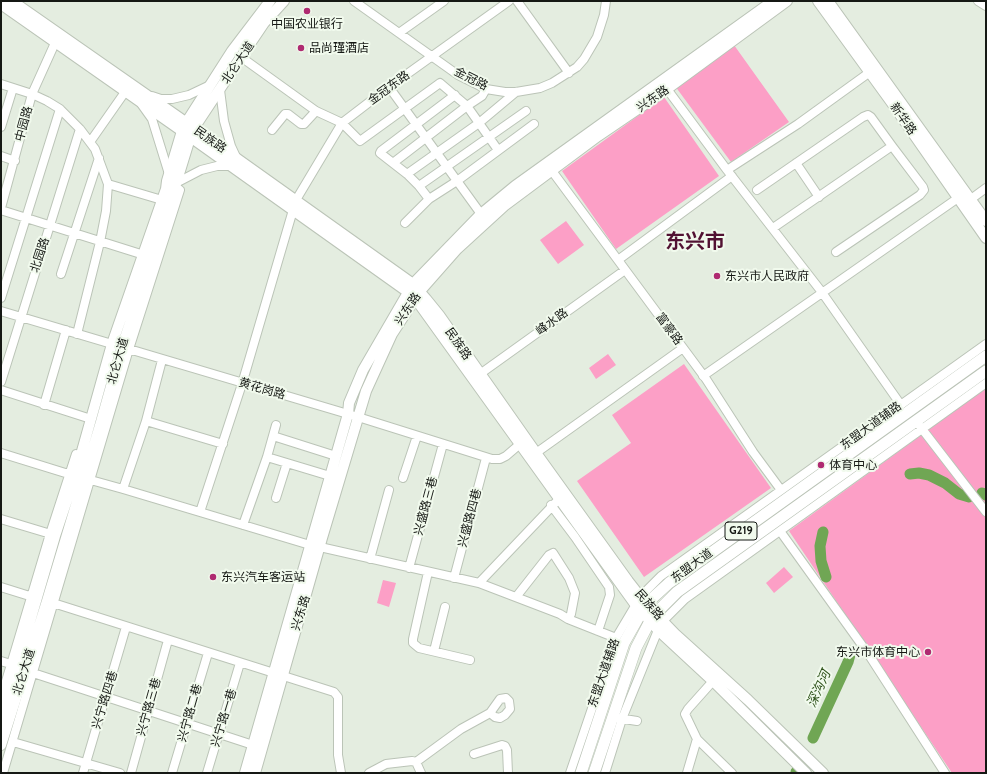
<!DOCTYPE html>
<meta charset="utf-8">
<style>
body{margin:0}
#map{position:relative;width:987px;height:774px;overflow:hidden;background:#e4ede0;font-family:Cabin,sans-serif}
canvas{display:block}
.frame{position:absolute;inset:0;border:2px solid #151814;pointer-events:none}
</style>
<div id="map">
<canvas width="987" height="774"></canvas>
<div class="frame"></div>
</div>
<script>
const g = document.querySelector('canvas').getContext('2d');
g.lineJoin = 'round';
function fill(path, color) {
  g.fillStyle = color;
  g.fill(path, 'evenodd');
}
function poly(rows) {
  const path = new Path2D();
  for (const r of rows) {
    path.moveTo(r[0], r[1]);
    for (let i = 2; i < r.length; i += 2) path.lineTo(r[i], r[i + 1]);
  }
  return path;
}
function stroke(path, color, width, dash) {
  g.strokeStyle = color;
  g.lineWidth = width;
  g.lineCap = dash ? 'butt' : 'round';
  g.setLineDash(dash || []);
  g.stroke(path);
}
function label(font, color, halo, rows, align = 'center') {
  g.font = font + ' Cabin,"Noto Sans SC",sans-serif';
  g.lineWidth = 4;
  g.setLineDash([]);
  g.textBaseline = 'middle';
  g.strokeStyle = halo;
  g.fillStyle = color;
  for (const [text, x, y, turn = 0] of rows) {
    g.save();
    g.translate(x, y);
    g.rotate((+turn || 0) * Math.PI / 180);
    g.textAlign = isNaN(turn) ? turn : align;
    if (halo) g.strokeText(text, 0, 0);
    g.fillText(text, 0, 0);
    g.restore();
  }
}
fill(poly([
 [734,45,789,122,731,162,675,86],
 [664,97,719,176,616,249,562,171],
 [566,221,584,245,558,264,540,240],
 [608,354,616,365,596,379,589,368],
 [684,364,771,488,644,577,577,481,631,443,612,415],
 [986,388,986,772,952,773,789,531],
 [784,567,793,577,774,593,766,583],
 [383,580,396,583,389,607,377,603]
]), '#fc9fc6');
stroke(poly([
 [910,474,919,473,929,475,945,483,959,494,969,497],
 [982,493,986,495],
 [823,532,820,546,821,561,826,577],
 [813,738,848,662,851,651],
 [796,773,796,772]
]), '#70a654', 11);
const minor = poly([
 [354,1,458,75,486,89,505,92,516,92,540,88,552,83,577,67,584,59,597,37,604,15,606,1],
 [517,1,569,73],
 [978,1,986,6],
 [399,33,444,1],
 [241,57,316,111,342,123,360,141,440,83,467,106,498,150],
 [1,84,32,94,47,101,60,109,80,129,95,149,108,184,106,211,100,242,77,334],
 [389,87,481,214],
 [667,89,727,170,821,291,901,405],
 [220,90,224,121,231,146,237,159],
 [152,96,161,99,172,99,189,95,210,85],
 [142,105,152,119,169,174],
 [1,127,13,88],
 [272,130,285,114,288,114,301,124,304,124,316,111],
 [90,142,125,92],
 [1,156,15,161],
 [393,163,467,106,482,96,486,89],
 [796,163,819,197],
 [727,170,798,124,870,72],
 [552,171,706,379,753,452,781,490],
 [407,174,479,123,516,92],
 [176,183,201,170,217,166,231,166],
 [108,184,162,200],
 [419,186,526,111],
 [757,190,863,117,868,115,871,117,892,146,923,187,924,190,920,195,836,252],
 [429,199,419,186,407,174,380,153,381,151,455,95],
 [971,199,986,188],
 [296,200,342,123,389,87,509,1],
 [1,208,32,94,55,43],
 [1,210,144,255],
 [405,223,429,199,457,181,534,124],
 [773,228,892,146],
 [618,260,732,176],
 [61,274,99,158],
 [1,298,60,109],
 [1,311,358,417,492,459,500,459,506,456,520,444],
 [162,360,146,421,223,444],
 [480,374,625,270],
 [703,376,958,198],
 [1,382,80,129],
 [1,390,91,419],
 [44,405,66,330],
 [919,425,986,512],
 [273,436,336,456],
 [1,453,75,476],
 [536,453,683,348],
 [267,457,330,476],
 [403,478,417,436],
 [87,479,123,489,310,545],
 [123,489,146,421],
 [276,498,287,463],
 [551,505,575,537,609,587,610,595,598,631],
 [200,512,242,384,293,210],
 [1,519,54,535],
 [243,525,267,457,276,425],
 [780,531,869,655,945,773],
 [320,547,479,583,559,499],
 [370,559,389,490],
 [409,568,443,444],
 [428,572,413,639,413,643,419,648,470,660],
 [454,578,486,458],
 [479,583,560,614,568,619,571,614,575,593,569,578,553,553,549,555,516,597],
 [1,587,36,598],
 [50,602,334,692,338,697,338,755,341,773],
 [568,619,616,638],
 [434,651,445,607],
 [1,661,14,665],
 [30,672,253,745],
 [713,681,688,709,685,714,697,739,732,773],
 [1,698,50,534,76,454],
 [618,718,637,721],
 [13,742,120,773],
 [474,754,502,745,505,746,507,750,508,773],
 [416,762,461,729,490,713,500,699,506,698,509,701,510,709,505,715,500,718,495,717,490,713],
 [3,773,129,349,180,190,175,187],
 [83,773,126,627],
 [131,773,168,640],
 [172,773,208,653],
 [207,773,240,663],
 [369,773,386,764,412,761,416,762,421,773],
 [570,773,616,638,641,596,661,576,986,344],
 [605,773,622,719,658,630,663,621,685,599,986,383],
 [687,773,697,739]
]);
const major = poly([
 [12,1,194,128,413,284,426,299,439,315,536,453,628,581,646,604,675,634,748,700,823,773],
 [818,1,892,103,986,238],
 [828,1,986,221],
 [1,4,182,131,408,292,415,298,635,604,658,630,713,681,806,773],
 [1,720,55,536,75,476,112,344,166,189,167,181,182,131,186,123,232,51,270,1],
 [1,745,47,601,101,422,122,347,175,187,190,138,194,128,241,57,264,23,284,1],
 [245,773,348,414,349,403,363,370,413,284,481,214,515,186,773,1],
 [255,773,322,538,366,391,392,334,420,291,457,249,504,206,598,136,667,89,787,1]
]);
const highway = poly([
 [581,773,624,643,646,604,669,583,986,356],
 [594,773,636,648,650,621,656,613,677,592,986,371]
]);
stroke(minor, '#bbc4b7', 10);
stroke(major, '#bbc4b7', 12);
stroke(highway, '#bbc4b7', 12);
stroke(minor, '#fff', 8);
stroke(major, '#fff', 10);
stroke(highway, '#fff', 11);
for (const [x, y, r, color] of [
 [307,11,4,"#af2a71"],
 [301,48,4,"#af2a71"],
 [717,276,4,"#af2a71"],
 [821,465,4,"#af2a71"],
 [213,577,4,"#af2a71"],
 [928,652,4,"#af2a71"]
]) {
  const dot = new Path2D();
  dot.arc(x, y, r, 0, 2 * Math.PI);
  g.fillStyle = color;
  g.fill(dot);
  stroke(dot, '#f1faed', 1.5);
}
for (const [x, y, w] of [
 [741,531,32]
]) {
  const box = new Path2D();
  box.roundRect(x - w / 2, y - 9, w, 18, 3);
  g.fillStyle = '#f1faed';
  g.fill(box);
  stroke(box, '#151814', 1);
}
label('bold 11px', '#151814', null, [
 ["G219",741,531]
]);
label('12px', '#151814', '#f1faed', [
 ["中国农业银行",307,24,"center"],
 ["品尚瑾酒店",309,48],
 ["东兴市人民政府",725,276],
 ["体育中心",829,465],
 ["东兴汽车客运站",221,577],
 ["东兴市体育中心",920,652,"right"]
], 'left');
label('12px', '#151814', '#f1faed', [
 ["北仑大道",238,63,-56],
 ["金冠路",471,79,27],
 ["金冠东路",389,88,-36],
 ["兴东路",653,99,-35],
 ["新华路",903,119,55],
 ["中园路",24,124,-75],
 ["民族路",210,140,35],
 ["北园路",40,255,-72],
 ["兴东路",408,309,-56],
 ["峰水路",552,322,-36],
 ["富豪路",669,329,54],
 ["民族路",458,344,55],
 ["北仑大道",118,361,-74],
 ["黄花岗路",262,389,16],
 ["东盟大道辅路",871,426,-36],
 ["兴盛路三巷",426,506,-75],
 ["兴盛路四巷",470,518,-75],
 ["东盟大道",692,566,-36],
 ["民族路",649,605,49],
 ["兴东路",301,613,-73],
 ["北仑大道",24,672,-72],
 ["东盟大道辅路",604,673,-71],
 ["兴宁路四巷",105,700,-73],
 ["兴宁路三巷",149,707,-74],
 ["兴宁路二巷",190,713,-74],
 ["兴宁路一巷",224,718,-73]
]);
label('italic 13px', '#2e521a', '#f1faed', [
 ["深沟河",819,689,-66]
]);
label('bold 20px', '#521233', '#f1faed', [
 ["东兴市",695,242]
]);
</script>
